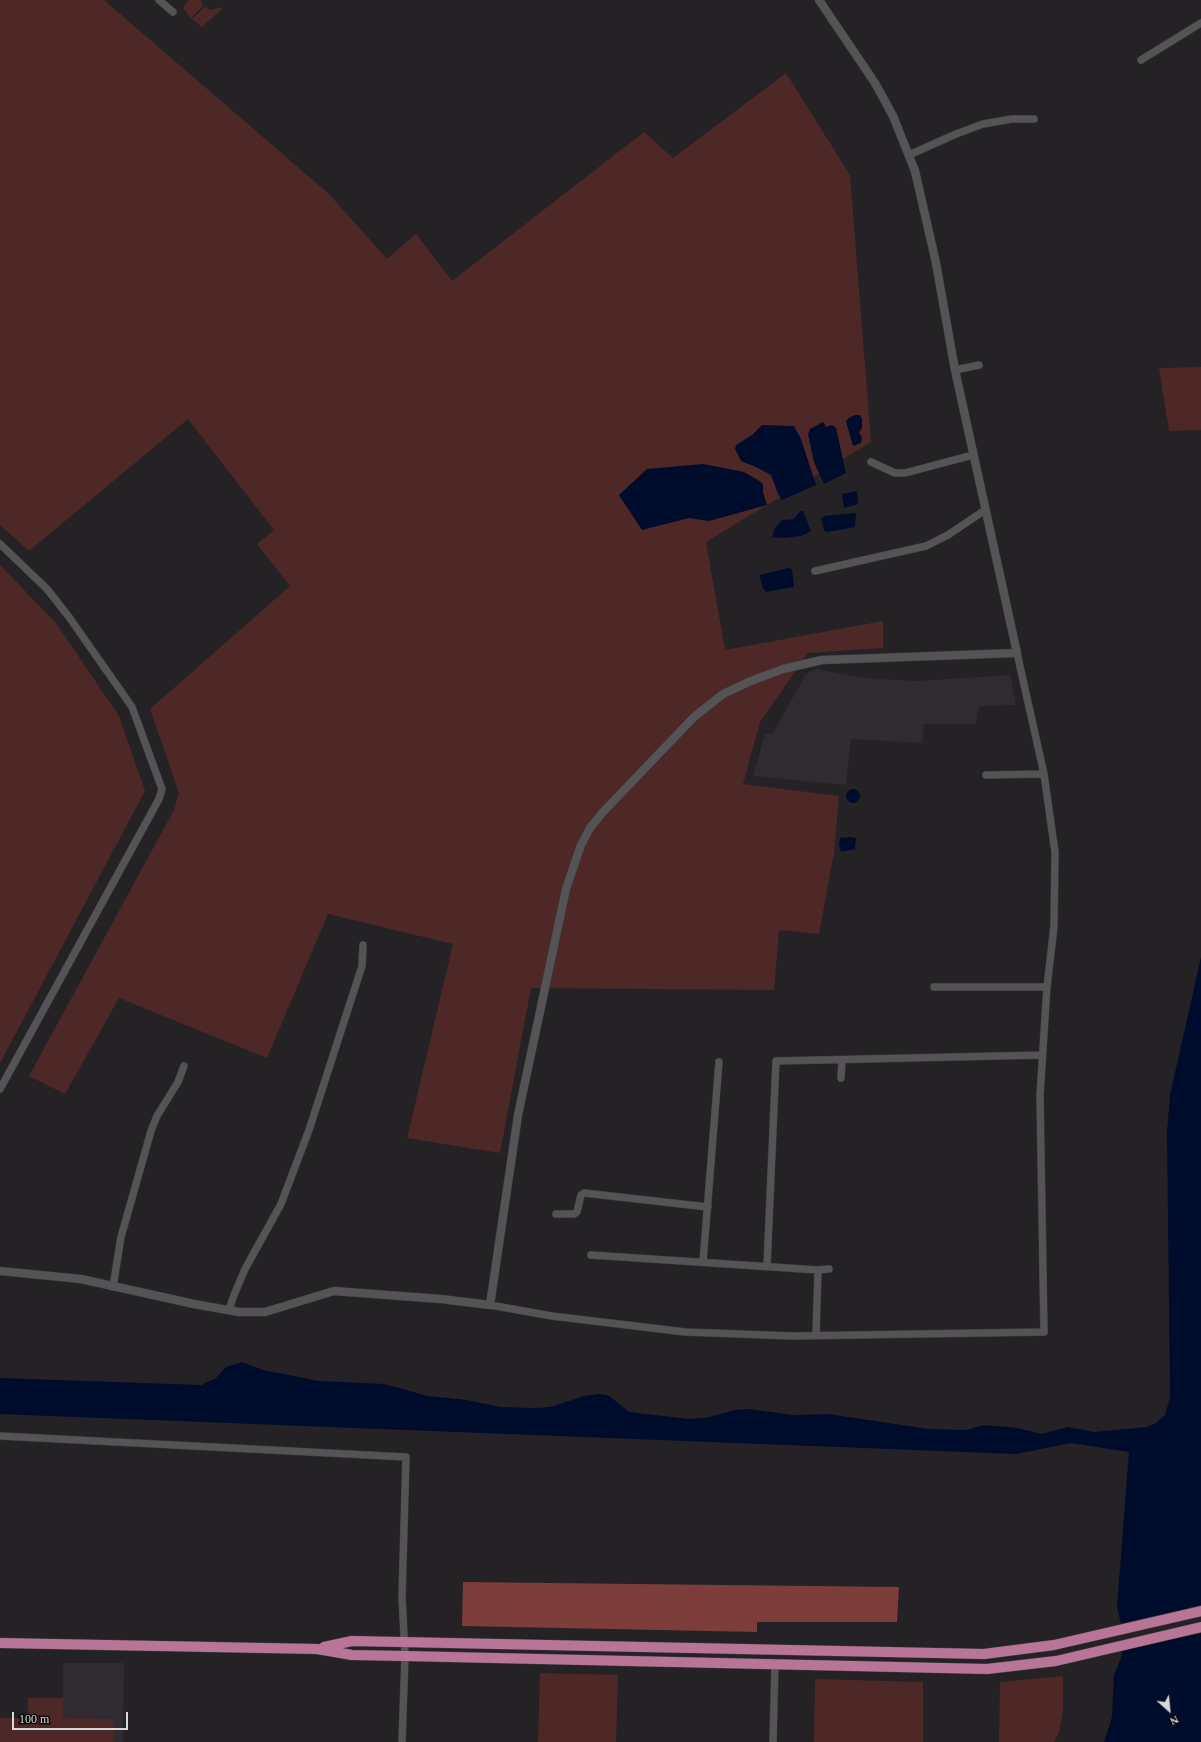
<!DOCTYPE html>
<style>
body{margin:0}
#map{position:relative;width:1201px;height:1742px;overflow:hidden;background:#242224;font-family:"Times New Roman",serif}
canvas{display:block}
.north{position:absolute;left:1149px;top:1690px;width:40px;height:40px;-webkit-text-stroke:3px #0d0c0d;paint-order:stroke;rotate:153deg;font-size:11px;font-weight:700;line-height:16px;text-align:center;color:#d8d7d9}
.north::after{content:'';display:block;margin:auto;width:14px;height:18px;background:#d8d7d9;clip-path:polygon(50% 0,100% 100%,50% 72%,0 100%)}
.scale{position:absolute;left:12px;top:1712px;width:116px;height:18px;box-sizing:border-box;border:2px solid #d8d7d9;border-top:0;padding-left:5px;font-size:12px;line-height:14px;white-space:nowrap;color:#d8d7d9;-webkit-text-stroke:3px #0d0c0d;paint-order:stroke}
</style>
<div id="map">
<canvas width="1201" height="1742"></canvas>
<div class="north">N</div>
<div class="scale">100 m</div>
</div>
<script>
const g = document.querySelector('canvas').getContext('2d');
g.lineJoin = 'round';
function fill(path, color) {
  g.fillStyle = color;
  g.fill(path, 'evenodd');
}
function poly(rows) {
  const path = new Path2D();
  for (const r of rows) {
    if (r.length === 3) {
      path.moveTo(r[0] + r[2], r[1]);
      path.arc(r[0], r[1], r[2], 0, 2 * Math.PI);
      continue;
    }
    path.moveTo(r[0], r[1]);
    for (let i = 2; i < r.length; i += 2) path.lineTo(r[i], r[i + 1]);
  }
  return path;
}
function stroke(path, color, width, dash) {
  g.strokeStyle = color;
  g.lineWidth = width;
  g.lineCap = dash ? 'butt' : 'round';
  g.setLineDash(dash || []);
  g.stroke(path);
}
fill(poly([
 [816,669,864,678,917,681,1010,675,1016,705,979,706,976,724,924,724,922,743,851,739,846,785,753,776,765,734,773,733,806,674],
 [63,1663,124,1663,123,1742,113,1742,113,1719,63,1718]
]), '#302a31');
fill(poly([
 [0,0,104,0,329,194,387,259,416,234,452,281,644,132,673,158,786,73,850,175,871,442,706,542,725,650,883,621,883,648,808,653,760,722,743,784,839,796,834,853,819,934,779,930,774,990,531,988,500,1153,407,1138,453,944,328,914,267,1058,119,998,65,1094,29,1076,174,810,179,793,150,709,290,586,257,544,274,530,188,419,29,551,0,525],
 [189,0,201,0,203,6,191,18,183,8],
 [205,7,211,10,221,7,222,9,202,27,192,19],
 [1201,367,1201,430,1169,431,1159,368],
 [0,565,56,623,119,716,145,791,0,1063],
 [540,1673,618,1675,616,1742,538,1742],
 [1063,1676,1063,1709,1059,1733,1054,1742,999,1742,1000,1682],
 [815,1679,923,1682,923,1742,814,1742],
 [28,1698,63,1698,63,1718,113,1719,113,1742,0,1742,0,1718,28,1718]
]), '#4e2826');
fill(poly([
 [463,1582,899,1587,897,1622,757,1622,757,1632,462,1626]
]), '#7c3d3b');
fill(poly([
 [855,415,860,415,862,419,862,428,859,432,862,438,861,443,853,446,846,421,849,418],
 [823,422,826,427,832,425,836,428,846,473,824,484,814,462,808,434,810,429],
 [762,425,794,426,801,439,816,485,782,500,778,494,771,475,756,467,741,461,735,449,736,445,752,435],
 [703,464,744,472,761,482,763,485,763,492,767,505,709,521,689,518,642,530,619,495,647,469],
 [857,491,858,504,844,508,842,494],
 [800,511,803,511,811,531,801,536,782,538,772,537,775,528,782,520,794,519],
 [856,513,855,527,827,532,824,530,821,519,824,516],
 [788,568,792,569,794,587,766,592,763,588,759,575],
 [853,796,7],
 [850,837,856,838,855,849,841,852,839,844,840,838],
 [1201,957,1201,1742,1104,1742,1112,1717,1114,1675,1121,1658,1123,1642,1121,1624,1117,1607,1129,1452,1071,1443,1016,1454,0,1414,0,1378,201,1385,216,1378,226,1367,242,1362,263,1370,319,1381,384,1384,428,1396,467,1400,500,1407,536,1408,550,1407,584,1396,599,1394,608,1395,629,1412,689,1419,709,1417,735,1410,748,1409,794,1415,828,1414,929,1429,967,1430,983,1425,1018,1428,1041,1434,1068,1427,1094,1432,1147,1427,1156,1423,1165,1415,1170,1397,1167,1131,1170,1095]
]), '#000c2b');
fill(poly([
 [1201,1605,1201,1633,1120,1651,1119,1624]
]), '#242224');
const minor = poly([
 [159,0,173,12],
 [1141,60,1201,23],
 [909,155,956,134,983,124,1012,119,1034,119],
 [955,370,979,365],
 [871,462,895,473,905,473,973,455],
 [0,544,47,589,69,617,132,707,162,789,159,799,0,1089],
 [815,571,926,546,948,535,985,510],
 [986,775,1044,774],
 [934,987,1047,987],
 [841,1078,842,1060],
 [556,1214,574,1214,577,1212,581,1195,584,1193,708,1207],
 [591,1255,818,1270],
 [703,1262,719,1062],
 [767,1266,776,1061,1042,1055],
 [113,1287,121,1237,151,1131,157,1116,178,1082,184,1066],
 [490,1305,552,1316,685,1332,792,1336,1044,1332,1040,1095,1047,987,1054,926,1055,852,1044,774,1017,653],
 [229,1310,234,1295,245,1269,281,1204,309,1130,362,966,363,945],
 [816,1336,818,1270,829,1269],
 [0,1436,406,1457,402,1596,405,1656,402,1742],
 [773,1742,775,1665]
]);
const tertiary = poly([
 [0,1271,81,1279,194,1304,239,1312,265,1312,334,1291,441,1299,490,1305,518,1115,566,889,581,845,590,828,603,812,694,717,723,694,751,681,783,669,822,660,1017,653,955,370,936,263,915,171,893,116,875,83,819,0]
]);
const primary = poly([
 [0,1643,317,1649,352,1655,405,1656,987,1669,1056,1661,1201,1627],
 [324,1647,352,1641,984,1654,1054,1645,1201,1611]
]);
stroke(minor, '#3e3d3f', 8);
stroke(tertiary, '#3e3d3f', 9);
stroke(primary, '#3e3d3f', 11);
stroke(minor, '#555355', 7);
stroke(tertiary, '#555355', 8);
stroke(primary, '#b97596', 10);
</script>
